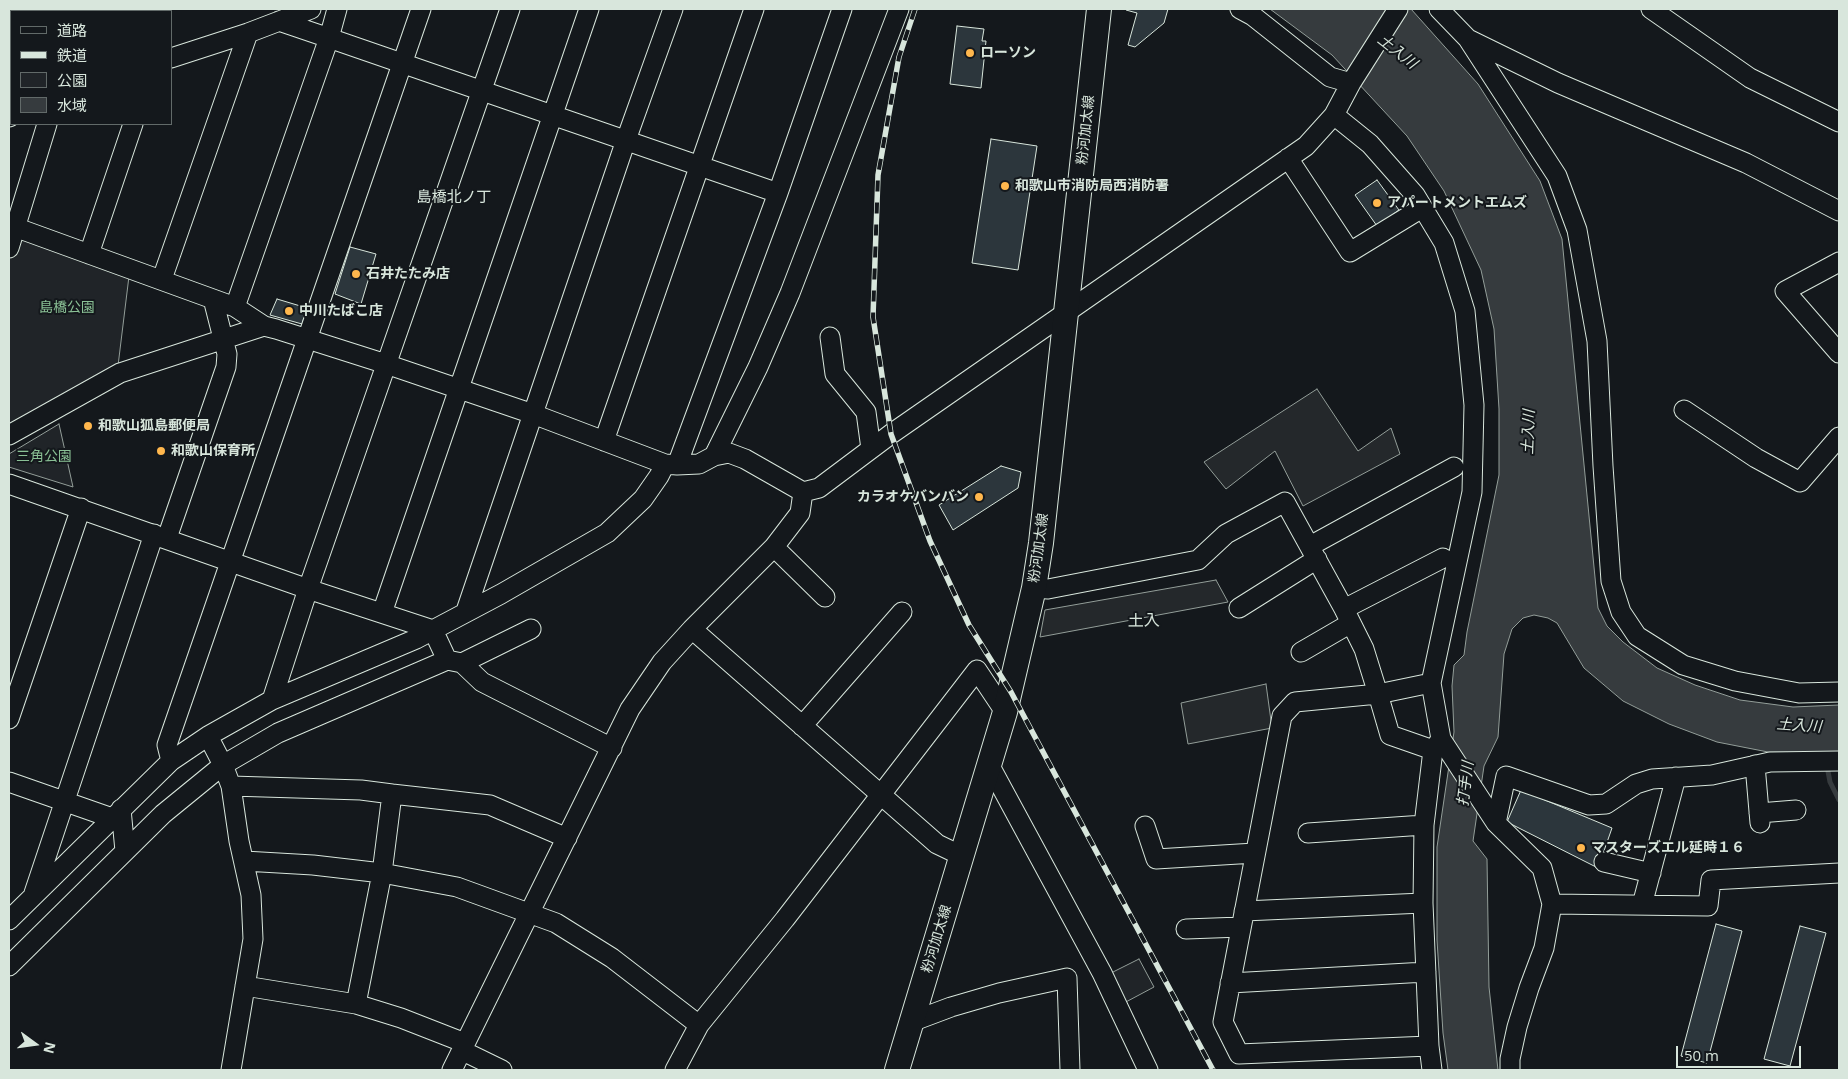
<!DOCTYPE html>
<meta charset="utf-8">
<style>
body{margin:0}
#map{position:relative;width:1848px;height:1079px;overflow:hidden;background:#14181c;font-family:"Open Sans","Noto Sans JP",sans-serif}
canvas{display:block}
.frame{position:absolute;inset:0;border:10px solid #d8e6dc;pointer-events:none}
.legend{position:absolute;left:10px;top:10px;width:162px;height:115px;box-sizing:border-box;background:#14181c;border:1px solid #626a69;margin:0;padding:6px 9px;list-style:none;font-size:15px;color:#d8e6dc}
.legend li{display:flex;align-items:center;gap:10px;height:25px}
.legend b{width:25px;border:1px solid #626a69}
.north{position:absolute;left:10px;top:1019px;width:50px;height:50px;-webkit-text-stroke:4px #14181c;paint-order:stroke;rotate:104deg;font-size:14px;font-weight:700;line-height:20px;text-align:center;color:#d8e6dc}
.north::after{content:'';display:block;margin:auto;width:18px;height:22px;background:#d8e6dc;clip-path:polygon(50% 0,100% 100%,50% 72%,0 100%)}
.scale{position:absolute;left:1676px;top:1046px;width:125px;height:22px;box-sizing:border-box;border:2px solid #d8e6dc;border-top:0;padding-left:6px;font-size:15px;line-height:18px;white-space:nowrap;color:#d8e6dc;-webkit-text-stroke:4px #14181c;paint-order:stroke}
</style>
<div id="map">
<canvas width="1848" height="1079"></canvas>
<div class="frame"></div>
<ul class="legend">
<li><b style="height:6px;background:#14181c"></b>道路</li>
<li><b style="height:6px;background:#d8e6dc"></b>鉄道</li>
<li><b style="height:14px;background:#202428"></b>公園</li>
<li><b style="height:14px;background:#363b3e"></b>水域</li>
</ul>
<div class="north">N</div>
<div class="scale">50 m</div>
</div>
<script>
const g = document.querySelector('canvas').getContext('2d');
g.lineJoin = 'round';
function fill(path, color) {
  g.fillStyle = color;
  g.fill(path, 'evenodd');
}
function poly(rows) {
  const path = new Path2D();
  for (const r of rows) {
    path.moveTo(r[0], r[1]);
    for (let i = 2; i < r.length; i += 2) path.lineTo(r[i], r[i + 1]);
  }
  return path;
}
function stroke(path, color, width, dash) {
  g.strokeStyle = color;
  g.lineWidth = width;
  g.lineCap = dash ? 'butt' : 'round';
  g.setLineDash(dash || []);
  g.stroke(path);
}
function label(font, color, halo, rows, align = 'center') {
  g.font = font + ' "Open Sans","Noto Sans JP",sans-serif';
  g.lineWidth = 4;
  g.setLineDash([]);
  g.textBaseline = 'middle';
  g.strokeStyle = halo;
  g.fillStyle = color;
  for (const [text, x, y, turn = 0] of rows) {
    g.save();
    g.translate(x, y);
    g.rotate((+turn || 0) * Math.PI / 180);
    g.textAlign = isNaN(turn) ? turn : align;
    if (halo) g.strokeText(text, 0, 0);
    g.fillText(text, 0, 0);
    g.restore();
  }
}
const green = poly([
 [15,227,130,268,117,374,9,436,9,248,15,227],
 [59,424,73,487,9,467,9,454,59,424],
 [1139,959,1154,987,1124,1003,1109,974,1139,959]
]);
fill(green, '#202428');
stroke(green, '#939e99', 1);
const parking = poly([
 [1317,389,1358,451,1391,428,1400,454,1303,506,1275,451,1226,489,1204,462,1317,389],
 [1216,580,1228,602,1040,637,1045,610,1216,580],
 [1266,684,1272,728,1188,744,1181,703,1266,684]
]);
fill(parking, '#24282b');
stroke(parking, '#939e99', 1);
const water = poly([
 [9,9,120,9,113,11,11,11,11,47,9,48,9,9],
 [1270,9,1411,9,1478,84,1540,181,1562,239,1598,608,1607,626,1623,642,1657,668,1695,685,1740,700,1793,707,1839,705,1839,753,1768,752,1717,742,1669,724,1623,701,1584,668,1557,623,1548,618,1534,615,1523,618,1512,629,1504,654,1498,737,1484,766,1473,841,1487,859,1489,987,1498,1070,1448,1070,1443,1033,1437,940,1437,847,1454,732,1452,686,1454,665,1464,655,1467,632,1499,475,1499,409,1494,329,1481,270,1444,191,1407,136,1332,55,1270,9]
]);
fill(water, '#363b3e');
stroke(water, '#939e99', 1);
stroke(poly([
 [1827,766,1830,782,1839,800]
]), '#363b3e', 5);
const building = poly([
 [1126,9,1168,9,1164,23,1135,47,1128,45,1137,13,1126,10,1126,9],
 [957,26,984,29,982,41,986,41,981,88,950,84,957,26],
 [991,139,1037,146,1018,270,972,263,991,139],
 [1377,180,1399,210,1377,226,1355,195,1377,180],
 [350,247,376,254,361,304,335,294,350,247],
 [277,299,307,308,302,324,270,315,277,299],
 [1001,466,1021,472,1018,488,953,530,939,505,1001,466],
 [1521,790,1612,828,1598,868,1507,822,1521,790],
 [1716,924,1742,931,1707,1063,1681,1056,1716,924],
 [1800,926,1826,933,1790,1066,1764,1059,1800,926]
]);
fill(building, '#2c363c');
stroke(building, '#d8e6dc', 1);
const minor = poly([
 [1240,9,1253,16,1330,77,1351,83],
 [1439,9,1468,39,1558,83,1746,163,1839,211],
 [1651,9,1750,78,1839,122],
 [279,21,329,38,337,9],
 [1468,39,1557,176,1577,230,1597,341,1603,466,1611,581,1621,612,1637,636,1683,665,1735,681,1799,693,1839,692],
 [171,58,248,33,311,9],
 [1334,115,1370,144,1415,195,1444,243,1465,311,1474,405,1472,492,1431,683,1441,739,1496,823,1542,868,1552,904,1544,948,1529,988,1517,1027,1510,1059,1510,1070],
 [9,117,11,116],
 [1288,158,1350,252,1422,208],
 [778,193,842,9],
 [9,225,213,299],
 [9,248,47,124],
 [89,254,133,124],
 [1839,262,1785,291,1839,353],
 [162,279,248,33],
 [235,307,329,38,778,193,677,465],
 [830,337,835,374,866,412,871,449],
 [1684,410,1756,458,1800,482,1839,437],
 [9,435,120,373,264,326,276,329,386,364,533,414,665,464,677,465,699,464,714,456,729,453,745,459,803,492,819,488,891,434,1306,146,1334,115,1351,83,1398,9],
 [604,441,754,9],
 [714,456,758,367,790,293,899,9],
 [9,484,308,589,433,630,447,660,462,663,531,629],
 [167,538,226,367,227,354,213,299,235,307,264,326],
 [1310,546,1454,467],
 [774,547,825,597],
 [1034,588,1048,589,1198,560,1226,534,1285,502,1344,609,1364,649,1378,694,1431,683],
 [1239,608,1317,559],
 [1344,609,1443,558],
 [466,611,626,140,673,9],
 [382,613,589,9],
 [692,629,937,844,962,856],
 [1301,652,1351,623],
 [462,663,482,682,612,748],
 [272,700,308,589,510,9],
 [9,719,81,508],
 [802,726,902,612],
 [208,736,223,765,231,786,239,841,251,895,253,939,231,1070],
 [171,761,167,745,421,9],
 [1755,765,1760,823],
 [990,766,1102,973,1148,1070],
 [9,782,112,818],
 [231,786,361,790,392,794],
 [121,809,125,851],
 [1759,813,1796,810],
 [1496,823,1506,776,1589,805,1606,804,1636,784,1652,779,1712,775,1770,762,1839,761],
 [1145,826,1156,859,1255,853],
 [1308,833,1424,825],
 [244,861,313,865,382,873,457,887,556,923,612,958,699,1025],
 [1604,862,1651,873],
 [34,893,154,534],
 [1552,904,1708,906,1711,880,1839,873],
 [1642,905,1676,777],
 [1244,911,1423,903],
 [9,920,171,761,208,736,272,700,416,639,501,594,607,533,643,499,659,476,665,464],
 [1186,929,1241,927],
 [9,966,163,814,223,765,278,733,447,660],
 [1230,983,1426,972],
 [245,986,356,1004,401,1018,465,1043],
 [356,1004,382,873,392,794,490,805,567,838],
 [911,1022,951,1007,999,993,1067,978,1070,1070],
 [1429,1046,1239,1054,1223,1022,1282,716,1295,702,1378,694,1390,735,1433,750,1441,739],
 [463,1051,502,1070],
 [452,1070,630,709,662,662,692,629,774,547,800,513,803,492],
 [675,1070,699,1025,785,919,977,670,1005,712],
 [1432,1070,1429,1046,1423,903,1424,825,1433,750]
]);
const major = poly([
 [897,1070,1005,712,1034,588,1041,543,1099,9]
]);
stroke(minor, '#d8e6dc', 21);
stroke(major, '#d8e6dc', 26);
stroke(minor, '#14181c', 19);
stroke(major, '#14181c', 24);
const rail = poly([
 [915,9,899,57,878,175,873,317,891,434,930,541,969,625,1011,692,1213,1070]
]);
stroke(rail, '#d8e6dc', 5.5);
stroke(rail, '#14181c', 4, [11]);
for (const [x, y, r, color] of [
 [970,53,5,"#ffb74d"],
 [1005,186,5,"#ffb74d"],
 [1377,203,5,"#ffb74d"],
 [356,274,5,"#ffb74d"],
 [289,311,5,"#ffb74d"],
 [88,426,5,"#ffb74d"],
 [161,451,5,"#ffb74d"],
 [979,497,5,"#ffb74d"],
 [1581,848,5,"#ffb74d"]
]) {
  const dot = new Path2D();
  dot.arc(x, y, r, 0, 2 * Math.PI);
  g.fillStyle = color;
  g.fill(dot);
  stroke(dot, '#14181c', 2);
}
label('bold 14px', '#d8e6dc', '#14181c', [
 ["ローソン",980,53],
 ["和歌山市消防局西消防署",1015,186],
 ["アパートメントエムズ",1387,203],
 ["石井たたみ店",366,274],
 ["中川たばこ店",299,311],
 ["和歌山狐島郵便局",98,426],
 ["和歌山保育所",171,451],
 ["カラオケバンバン",969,497,"right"],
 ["マスターズエル延時１６",1591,848]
], 'left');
label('14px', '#d8e6dc', '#14181c', [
 ["粉河加太線",1086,130,-84],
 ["粉河加太線",1039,548,-82],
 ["粉河加太線",937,939,-73]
]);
label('14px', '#8ac095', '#14181c', [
 ["島橋公園",67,308],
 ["三角公園",44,457]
]);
label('italic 15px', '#d8e6dc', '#14181c', [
 ["土入川",1397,52,38],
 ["土入川",1529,432,-88],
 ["土入川",1799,726,4],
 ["打手川",1466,784,-83]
]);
label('15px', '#d8e6dc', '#14181c', [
 ["島橋北ノ丁",454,198]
]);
label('16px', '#d8e6dc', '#14181c', [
 ["土入",1144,621]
]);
</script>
